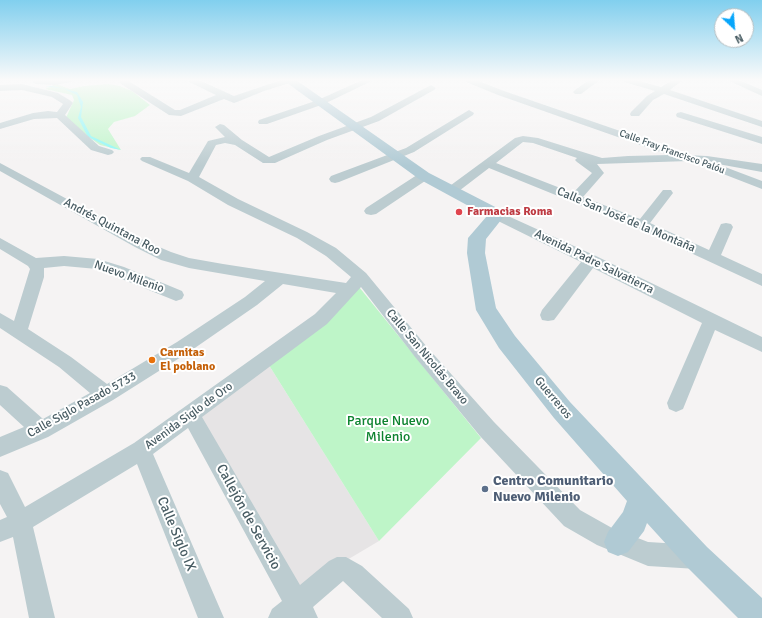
<!DOCTYPE html>
<meta charset="utf-8">
<style>
body{margin:0}
#map{position:relative;width:762px;height:618px;overflow:hidden;background:#f5f3f3;font-family:Signika,sans-serif}
canvas{display:block}
.north{position:absolute;left:714px;top:8px;width:40px;height:40px;box-sizing:border-box;background:#fff;border:1px solid #b6bec1;border-radius:50%;rotate:154deg;font-size:11px;font-weight:700;line-height:16px;text-align:center;color:#485c63}
.north::after{content:'';display:block;margin:auto;width:14px;height:18px;background:#07a6fb;clip-path:polygon(50% 0,100% 100%,50% 72%,0 100%)}
</style>
<div id="map">
<canvas width="762" height="618"></canvas>
<div class="north">N</div>
</div>
<script>
const g = document.querySelector('canvas').getContext('2d');
g.lineJoin = 'round';
function fill(path, color) {
  g.fillStyle = color;
  g.fill(path, 'evenodd');
}
function poly(rows) {
  const path = new Path2D();
  for (const r of rows) {
    path.moveTo(r[0], r[1]);
    for (let i = 2; i < r.length; i += 2) path.lineTo(r[i], r[i + 1]);
  }
  return path;
}
function stroke(path, color, width, dash) {
  g.strokeStyle = color;
  g.lineWidth = width;
  g.lineCap = dash ? 'butt' : 'round';
  g.setLineDash(dash || []);
  g.stroke(path);
}
function label(font, color, halo, rows, align = 'center') {
  g.font = font + ' Signika,sans-serif';
  g.lineWidth = 4;
  g.setLineDash([]);
  g.textBaseline = 'middle';
  g.strokeStyle = halo;
  g.fillStyle = color;
  for (const [text, x, y, turn = 0] of rows) {
    g.save();
    g.translate(x, y);
    g.rotate((+turn || 0) * Math.PI / 180);
    g.textAlign = isNaN(turn) ? turn : align;
    if (halo) g.strokeText(text, 0, 0);
    g.fillText(text, 0, 0);
    g.restore();
  }
}
fill(poly([
 [267,362,379,541,293,592,193,417]
]), '#e6e4e5');
fill(poly([
 [56,84,70,89,84,86,108,84,120,86,132,91,150,105,135,116,114,122,108,129,121,150,100,145,65,120,74,100,72,95,45,89],
 [355,282,481,438,379,541,267,362]
]), '#bef5c8');
fill(poly([
 [45,86,52,86,77,92,83,102,81,117,91,136,121,150,111,148,88,137,78,118,81,107,77,95,64,89]
]), '#87f7f6');
fill(poly([
 [32,80,74,80,72,82,55,85,36,84,33,83,32,80],
 [121,80,127,80,175,110,180,110,216,95,189,82,188,80,199,80,234,96,281,80,295,80,293,82,264,91,237,102,234,103,224,99,181,116,169,115,121,84,119,82,121,80],
 [362,80,374,80,324,104,267,124,259,124,258,122,259,120,318,100,362,80],
 [464,80,476,80,504,91,684,153,685,155,707,156,762,164,762,172,707,162,689,161,597,164,604,173,583,197,640,219,663,190,671,190,673,193,650,223,709,250,721,224,726,223,731,224,733,227,721,255,762,274,762,286,637,228,489,168,455,194,447,194,445,191,447,188,515,138,523,136,538,138,602,158,628,156,669,155,498,95,466,82,464,80],
 [523,142,533,143,577,158,575,160,577,162,592,173,573,193,496,163,523,142],
 [589,80,600,80,581,94,575,94,573,92,575,90,589,80],
 [622,80,636,80,661,87,673,80,683,80,670,90,762,121,762,127,664,94,653,100,639,116,631,116,630,114,631,112,647,96,655,91,624,82,622,80],
 [727,80,739,80,762,90,762,96,727,80],
 [22,84,58,93,71,101,73,103,65,115,99,146,112,150,114,152,112,154,108,155,91,150,57,118,34,119,0,129,0,123,33,113,48,111,57,112,63,104,52,97,22,90,0,91,0,85,22,84],
 [431,85,436,88,434,90,379,121,327,140,275,163,263,163,235,145,225,143,216,145,199,177,238,199,307,232,336,248,366,273,427,347,494,422,580,510,612,528,648,542,697,545,705,549,709,557,705,565,697,569,648,566,597,545,564,526,480,436,415,357,361,287,327,324,202,417,300,585,329,561,337,557,346,557,362,566,409,609,413,618,382,618,343,581,313,607,318,618,268,618,272,609,282,601,188,428,153,454,224,618,198,618,137,464,33,527,55,618,29,618,13,537,0,542,0,520,7,517,0,504,0,470,8,473,25,507,134,443,315,314,336,293,283,284,257,305,189,352,113,400,48,437,0,457,0,437,24,427,0,405,0,385,7,387,43,419,90,393,59,367,0,328,0,313,14,321,30,269,28,266,0,249,0,238,36,258,64,256,98,259,124,267,182,291,184,295,182,299,176,301,97,269,64,266,44,268,44,277,28,329,71,357,107,384,177,342,245,297,265,281,189,268,161,260,135,247,0,171,0,163,145,241,171,252,189,258,223,264,346,283,351,277,326,256,297,238,228,205,188,181,142,161,140,159,142,157,150,157,189,173,208,141,225,137,215,127,220,124,224,125,242,140,269,157,319,136,371,117,431,85],
 [469,110,474,113,473,115,414,152,339,182,335,183,331,182,329,179,331,176,406,148,469,110],
 [681,112,762,137,762,144,677,117,676,115,677,113,681,112],
 [717,164,762,181,762,189,713,170,711,168,713,166,717,164],
 [424,172,428,173,430,176,428,179,376,214,371,215,366,214,364,211,366,208,420,173,424,172],
 [497,211,596,256,762,337,762,352,715,330,683,409,676,412,669,409,667,403,702,323,593,268,554,320,548,321,542,320,540,315,542,310,581,262,492,218,490,215,492,212,497,211]
]), '#bcccd0');
fill(poly([
 [283,80,296,80,429,173,503,211,505,215,486,239,485,253,496,308,515,336,570,402,707,547,762,598,762,618,738,618,687,567,647,523,644,531,628,552,618,556,608,552,604,542,608,532,623,512,627,501,554,418,499,348,476,310,467,253,468,238,487,216,419,179,283,80]
]), '#b0cad4');
const sky = g.createLinearGradient(0, 0, 0, 166);
sky.addColorStop(0, '#81cfee');
sky.addColorStop(0.48, '#fafafa');
sky.addColorStop(1, '#fafafa00');
g.fillStyle = sky;
g.fillRect(0, 0, 762, 166);
for (const [x, y, r, color] of [
 [459,212,4,"#e0444e"],
 [152,360,4,"#e8710a"],
 [485,489,4,"#5c6f8a"]
]) {
  const dot = new Path2D();
  dot.arc(x, y, r, 0, 2 * Math.PI);
  g.fillStyle = color;
  g.fill(dot);
  stroke(dot, '#fff', 1.5);
}
label('10px', '#485c63', '#fff', [
 ["Calle Fray Francisco Palóu",672,152,20]
]);
label('bold 12px', '#be3a42', '#fff', [
 ["Farmacias Roma",467,212]
], 'left');
label('12px', '#485c63', '#fff', [
 ["Calle San José de la Montaña",626,220,23],
 ["Andrés Quintana Roo",112,227,28],
 ["Avenida Padre Salvatierra",594,262,26],
 ["Nuevo Milenio",129,277,20],
 ["Calle San Nicolás Bravo",427,357,50],
 ["Guerreros",553,398,50],
 ["Calle Siglo Pasado 5733",82,405,-29],
 ["Avenida Siglo de Oro",189,416,-36]
]);
label('bold 12px', '#c56008', '#fff', [
 ["Carnitas",160,353],
 ["El poblano",160,367]
], 'left');
label('14px', '#0d832f', '#fff', [
 ["Parque Nuevo",388,421],
 ["Milenio",388,437]
]);
label('bold 14px', '#4e5e75', '#fff', [
 ["Centro Comunitario",493,481],
 ["Nuevo Milenio",493,497]
], 'left');
label('14px', '#485c63', '#fff', [
 ["Callejón de Servicio",248,517,61],
 ["Calle Siglo IX",176,534,67]
]);
</script>
